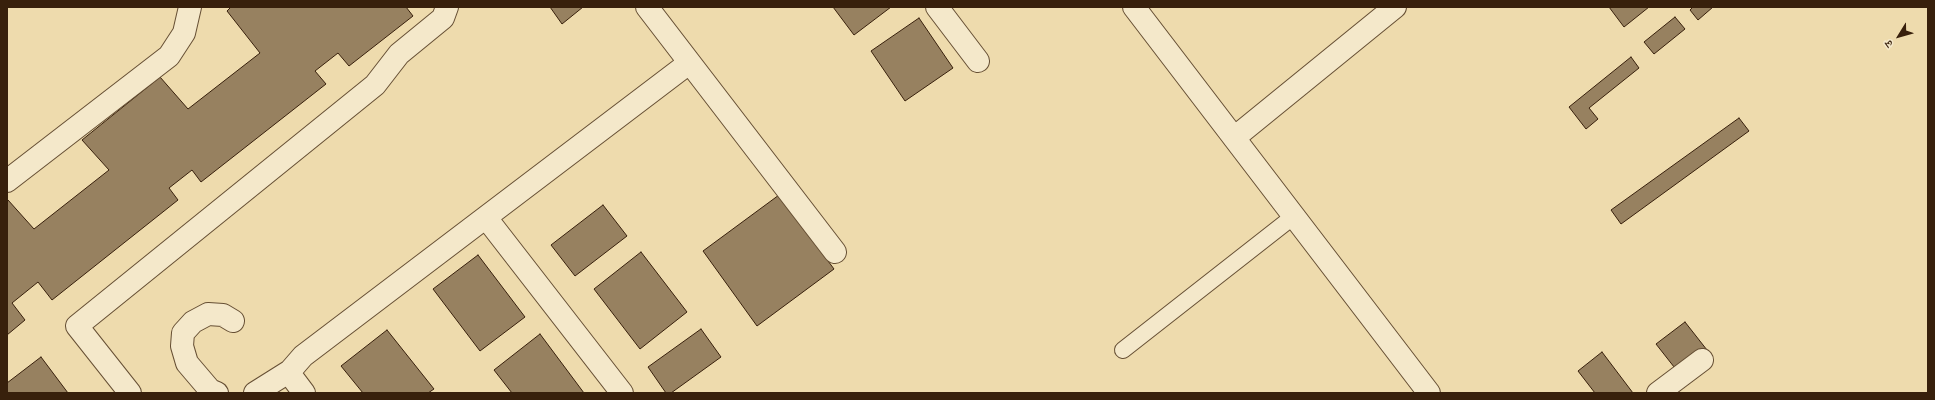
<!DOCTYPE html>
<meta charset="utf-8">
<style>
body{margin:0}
#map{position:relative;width:1935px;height:400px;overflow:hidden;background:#eedbad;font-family:"IM FELL English","Noto Serif Devanagari",serif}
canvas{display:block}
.frame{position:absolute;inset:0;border:8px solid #38200c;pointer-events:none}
.north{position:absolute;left:1879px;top:16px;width:40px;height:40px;-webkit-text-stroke:3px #f4e8ca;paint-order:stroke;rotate:233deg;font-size:11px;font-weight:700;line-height:16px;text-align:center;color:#38200c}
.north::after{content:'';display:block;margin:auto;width:14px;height:18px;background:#38200c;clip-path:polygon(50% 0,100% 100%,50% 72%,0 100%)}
</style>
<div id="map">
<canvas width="1935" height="400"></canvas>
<div class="frame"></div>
<div class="north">उ</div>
</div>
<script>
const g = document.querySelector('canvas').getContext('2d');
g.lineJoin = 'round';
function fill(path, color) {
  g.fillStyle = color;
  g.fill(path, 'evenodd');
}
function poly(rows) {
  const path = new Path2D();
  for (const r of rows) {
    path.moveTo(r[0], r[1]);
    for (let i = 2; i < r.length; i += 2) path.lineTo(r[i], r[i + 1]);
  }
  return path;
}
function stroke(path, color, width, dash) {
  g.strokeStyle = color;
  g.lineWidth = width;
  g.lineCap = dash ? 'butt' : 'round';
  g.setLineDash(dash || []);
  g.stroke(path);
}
const building = poly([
 [231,7,406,7,413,16,349,66,338,53,315,71,326,84,201,182,192,170,169,188,178,200,52,300,38,282,12,303,25,320,7,335,7,201,8,200,34,229,109,170,82,140,160,77,188,109,260,53,227,11,231,7],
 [550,7,583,7,562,24,550,7],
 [833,7,891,7,854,35,833,7],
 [1609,7,1649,7,1624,27,1609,7],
 [1693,7,1713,7,1698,20,1690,10,1693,7],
 [1675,17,1685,29,1654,54,1644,42,1675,17],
 [919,18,953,68,905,101,871,51,919,18],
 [1631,57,1639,68,1589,108,1598,119,1586,129,1569,107,1631,57],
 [1739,118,1749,131,1621,224,1611,210,1739,118],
 [779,195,834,269,757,326,703,251,779,195],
 [603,205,627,236,575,276,551,245,603,205],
 [641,252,687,312,640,349,594,289,641,252],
 [478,255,525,317,480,351,433,289,478,255],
 [1685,322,1707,350,1678,372,1656,344,1685,322],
 [701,329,721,357,671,393,666,393,648,367,701,329],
 [387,330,434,389,428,393,363,393,341,366,387,330],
 [540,334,584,393,512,393,494,370,540,334],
 [1602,352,1633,393,1595,393,1578,371,1602,352],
 [41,357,68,393,7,393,7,383,41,357]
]);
fill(building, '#978160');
stroke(building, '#38200c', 1);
const service = poly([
 [1123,350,1294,216]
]);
const minor = poly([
 [647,7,835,252],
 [937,7,978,61],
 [1134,7,1429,393],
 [1234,138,1395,7],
 [7,181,169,56,184,33,190,7],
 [487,219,622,393],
 [130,393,77,326,375,85,399,54,443,18,447,7],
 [217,393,210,390,187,363,182,346,183,333,193,322,208,314,223,315,233,321],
 [255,393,290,371],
 [304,393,292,377,290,371,303,356,689,63],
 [1658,393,1702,360]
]);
stroke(service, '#664f34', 18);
stroke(minor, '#664f34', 24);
stroke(service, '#f4e8ca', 16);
stroke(minor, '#f4e8ca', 22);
</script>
